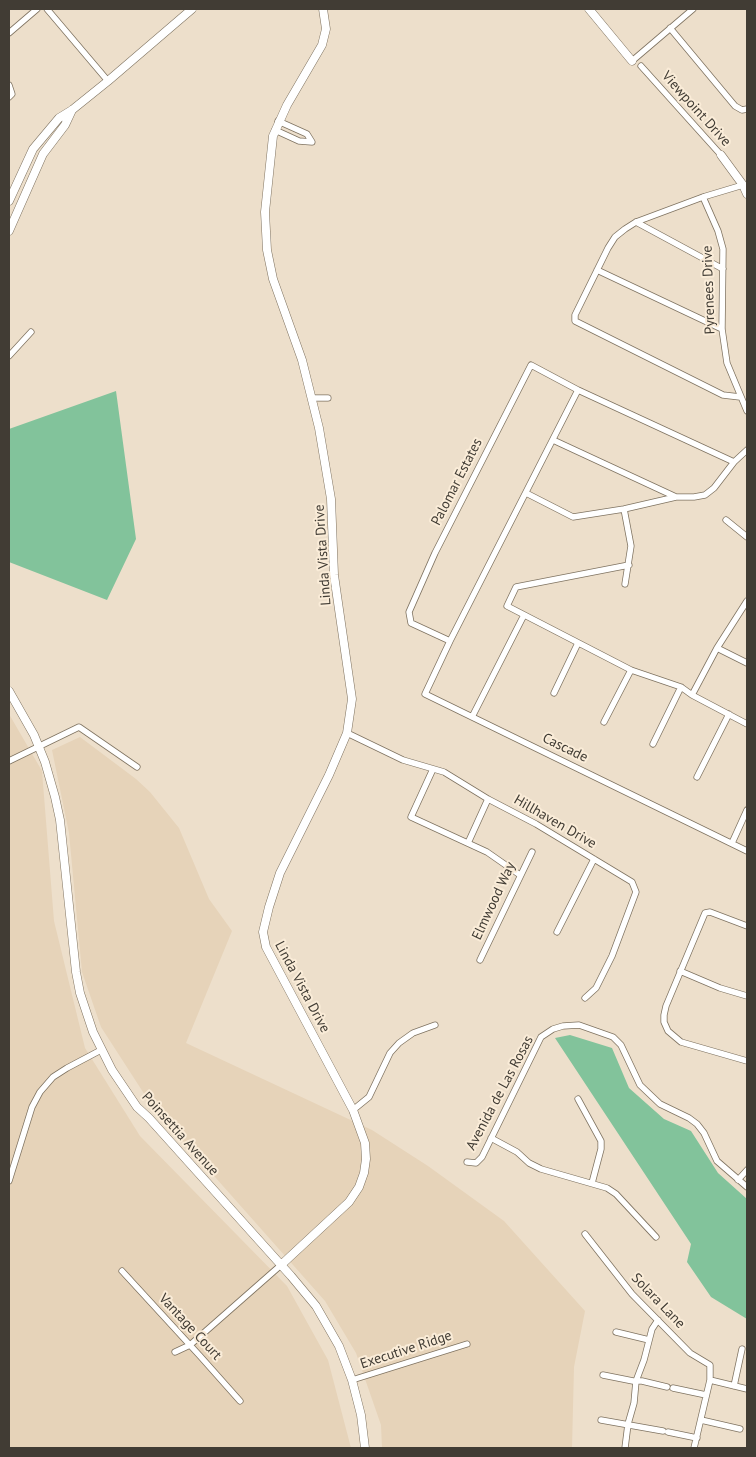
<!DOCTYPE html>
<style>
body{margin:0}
#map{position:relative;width:756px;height:1457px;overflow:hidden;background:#eddfcb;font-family:"PT Sans",sans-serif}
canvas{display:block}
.frame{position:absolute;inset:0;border:10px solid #413c34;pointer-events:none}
</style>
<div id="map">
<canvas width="756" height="1457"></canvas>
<div class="frame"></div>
</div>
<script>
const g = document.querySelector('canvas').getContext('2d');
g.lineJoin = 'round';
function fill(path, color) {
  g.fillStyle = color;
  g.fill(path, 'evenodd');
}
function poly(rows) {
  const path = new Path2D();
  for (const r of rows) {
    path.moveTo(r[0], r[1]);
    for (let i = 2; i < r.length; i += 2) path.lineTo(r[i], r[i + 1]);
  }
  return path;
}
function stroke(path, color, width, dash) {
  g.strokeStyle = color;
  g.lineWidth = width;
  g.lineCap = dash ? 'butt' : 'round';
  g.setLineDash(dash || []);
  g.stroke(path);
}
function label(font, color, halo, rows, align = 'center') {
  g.font = font + ' "PT Sans",sans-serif';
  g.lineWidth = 4;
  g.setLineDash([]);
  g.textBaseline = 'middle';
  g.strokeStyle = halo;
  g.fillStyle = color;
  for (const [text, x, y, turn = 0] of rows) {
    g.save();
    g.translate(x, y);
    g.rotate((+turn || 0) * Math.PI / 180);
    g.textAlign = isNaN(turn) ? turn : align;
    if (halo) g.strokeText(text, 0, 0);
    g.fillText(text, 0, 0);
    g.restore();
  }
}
fill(poly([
 [9,714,42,771,54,921,85,1048,140,1136,287,1286,328,1360,351,1448,9,1448],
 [80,737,136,779,150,792,179,828,209,899,232,931,186,1043,372,1130,428,1166,504,1221,585,1311,574,1367,572,1448,382,1448,381,1425,356,1353,325,1301,152,1106,101,1027,82,972,69,833,52,750]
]), '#e6d3b9');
fill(poly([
 [116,391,136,539,107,600,9,562,9,429],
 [570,1035,612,1048,629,1088,664,1119,691,1131,718,1173,747,1199,747,1319,711,1297,687,1262,691,1244,555,1038]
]), '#82c39b');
const street = poly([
 [47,9,108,81],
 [670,28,735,106,742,110,747,109],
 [9,33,37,9],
 [632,61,693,9],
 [641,66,721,155],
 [9,85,12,94,9,97],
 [275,130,299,141,312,142,307,134,278,121],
 [703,197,718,231,723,249,722,329,727,363,747,411],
 [636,222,723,269],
 [597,270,722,329],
 [9,356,31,332],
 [578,390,450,641,425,694,747,851],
 [740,397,723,395,575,321,575,315,608,248,615,237,625,229,636,222,703,197,743,185],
 [312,398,328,398],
 [553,440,676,497,694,497,705,495,714,488,734,462,747,450],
 [526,493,573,517,624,509,676,497],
 [624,509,631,546,625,584],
 [726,520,747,537],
 [629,565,516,587,507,606,631,670,681,687,692,695,747,724],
 [450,641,411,623,409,612,435,553,531,365,578,390,734,462],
 [717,648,747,663],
 [554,693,578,643],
 [692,695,717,648,747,601],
 [472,717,524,615],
 [604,722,631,670],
 [347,733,403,760,444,772,488,799,536,824,632,882,636,892,612,956,596,988,585,998],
 [653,744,681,687],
 [9,761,79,727,137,767],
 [433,769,411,817,487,852,520,875],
 [697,777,729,714],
 [468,843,488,799],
 [732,843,747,810],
 [747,926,710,912,705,913,666,1006,664,1015,664,1022,668,1031,681,1042,747,1061],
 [557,932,594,859],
 [480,960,532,852],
 [680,971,720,988,747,996],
 [578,1099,601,1141,601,1149,592,1183],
 [353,1110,369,1097,390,1053,399,1043,413,1033,435,1025],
 [491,1138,517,1152,529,1163,541,1169,607,1188,616,1194,656,1237],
 [467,1162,476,1163,482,1157,541,1037,553,1029,563,1026,579,1025,613,1037,621,1045,640,1085,660,1104,689,1118,697,1124,704,1133,717,1161,747,1187],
 [738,1180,747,1170],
 [9,1181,32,1107,40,1092,53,1077,67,1068,101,1050],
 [585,1234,632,1294,690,1353,710,1365,710,1380,694,1448],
 [122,1271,200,1356,240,1401],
 [616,1332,649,1340],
 [175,1352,190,1345,281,1265],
 [603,1375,633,1381,642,1381,667,1387],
 [352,1380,467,1344],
 [710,1380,747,1389],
 [734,1386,742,1349],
 [673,1388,706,1395],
 [601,1420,663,1431],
 [701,1420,740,1429],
 [668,1432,697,1438],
 [625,1448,628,1424,634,1403,636,1381,644,1360,652,1329,658,1320]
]);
const secondary = poly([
 [589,9,632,61],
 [721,155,743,185,747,194],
 [9,201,33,149,59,118,72,110,108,81,192,9],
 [9,231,43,154,65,125,72,110],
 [9,691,34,735,45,762,55,797,60,820,76,972,80,993,93,1032,112,1070,137,1107,149,1118,291,1276,316,1306,339,1346,352,1380,361,1415,365,1448],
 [281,1265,349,1202,359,1187,364,1173,366,1159,365,1143,353,1110,266,947,263,932,269,907,280,873,329,775,347,733,352,699,334,575,331,499,319,428,302,360,273,279,267,250,265,212,273,136,287,105,322,45,326,29,323,9]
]);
stroke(street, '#7f7361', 7);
stroke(secondary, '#7f7361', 9);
stroke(street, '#fff', 5.5);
stroke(secondary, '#fff', 8);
label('14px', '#413c34', '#faecd8', [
 ["Viewpoint Drive",696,109,48],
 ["Pyrenees Drive",709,290,-92],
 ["Palomar Estates",457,482,-63],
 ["Linda Vista Drive",323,555,-94],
 ["Cascade",565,748,26],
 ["Hillhaven Drive",555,822,30],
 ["Elmwood Way",494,901,-65],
 ["Linda Vista Drive",302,987,62],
 ["Avenida de Las Rosas",500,1093,-62],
 ["Poinsettia Avenue",180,1134,48],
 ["Solara Lane",658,1301,46],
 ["Vantage Court",190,1327,47],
 ["Executive Ridge",406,1350,-18]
]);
</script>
